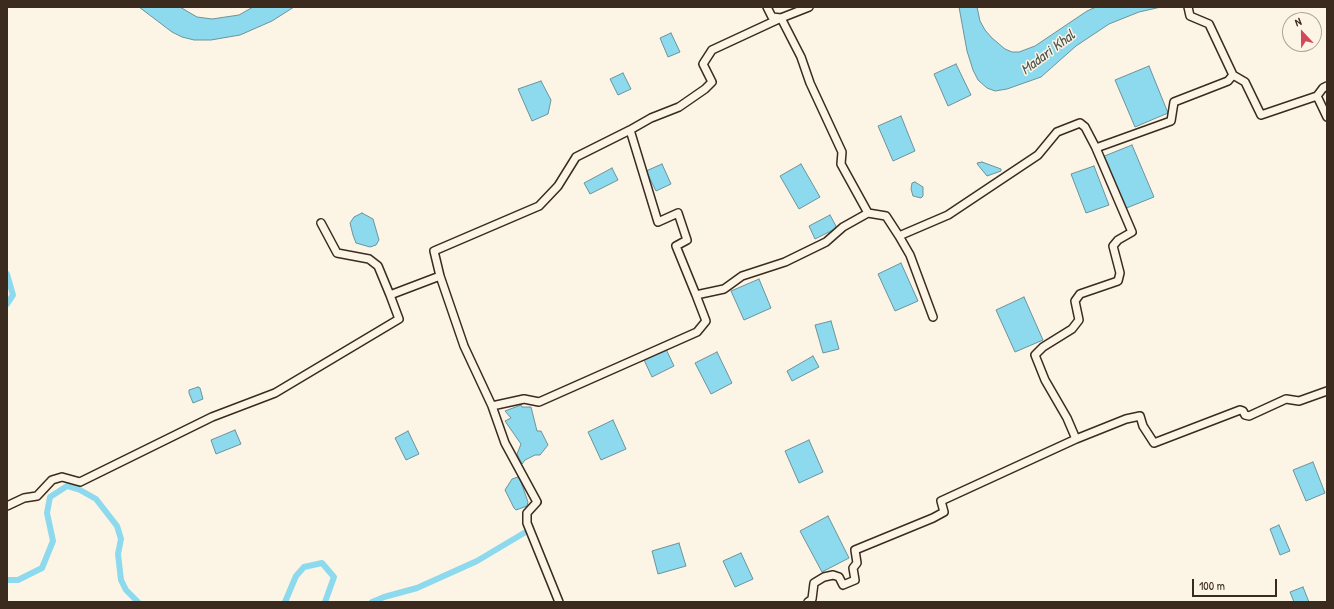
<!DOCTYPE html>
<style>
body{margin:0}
#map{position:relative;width:1334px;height:609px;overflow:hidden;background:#fcf5e5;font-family:"Patrick Hand",sans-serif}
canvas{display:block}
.frame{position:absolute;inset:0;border:8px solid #3b2a1e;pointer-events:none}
.north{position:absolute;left:1282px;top:12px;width:40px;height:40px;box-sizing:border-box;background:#fcf5e5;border:1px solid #afa495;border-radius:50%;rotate:338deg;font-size:11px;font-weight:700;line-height:16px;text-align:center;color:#3b2a1e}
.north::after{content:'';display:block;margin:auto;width:14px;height:18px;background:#d1495b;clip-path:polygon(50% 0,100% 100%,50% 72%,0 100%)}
.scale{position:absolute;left:1192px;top:579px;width:85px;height:18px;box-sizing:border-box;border:2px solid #3b2a1e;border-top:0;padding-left:5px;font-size:12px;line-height:14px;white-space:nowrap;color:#3b2a1e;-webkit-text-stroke:3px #fcf5e5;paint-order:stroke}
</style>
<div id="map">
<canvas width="1334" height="609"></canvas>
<div class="frame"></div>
<div class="north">N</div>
<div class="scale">100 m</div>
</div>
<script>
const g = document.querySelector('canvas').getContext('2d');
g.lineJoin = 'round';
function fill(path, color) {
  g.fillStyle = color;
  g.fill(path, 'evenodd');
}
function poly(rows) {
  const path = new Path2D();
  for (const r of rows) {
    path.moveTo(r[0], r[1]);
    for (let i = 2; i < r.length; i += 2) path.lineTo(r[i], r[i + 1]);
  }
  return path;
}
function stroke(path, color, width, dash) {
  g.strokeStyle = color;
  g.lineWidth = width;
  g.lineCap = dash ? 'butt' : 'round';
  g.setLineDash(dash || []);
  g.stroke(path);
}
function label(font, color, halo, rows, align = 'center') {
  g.font = font + ' "Patrick Hand",sans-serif';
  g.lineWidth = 3;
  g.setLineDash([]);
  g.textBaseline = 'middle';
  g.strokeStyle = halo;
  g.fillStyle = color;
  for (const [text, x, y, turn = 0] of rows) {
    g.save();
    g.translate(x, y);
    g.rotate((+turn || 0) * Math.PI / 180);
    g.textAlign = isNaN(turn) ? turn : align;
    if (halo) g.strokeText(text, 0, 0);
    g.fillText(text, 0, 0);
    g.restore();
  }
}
const water = poly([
 [139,7,180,7,197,17,212,19,239,15,253,7,294,7,272,21,240,35,211,40,194,40,182,37,172,32,139,7],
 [959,7,977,7,980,21,985,30,992,38,1005,49,1012,52,1019,52,1035,46,1087,11,1096,7,1161,7,1139,12,1109,24,1076,46,1041,77,1007,89,995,91,987,88,978,80,973,70,967,51,959,7],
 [671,33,680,52,668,57,660,38,671,33],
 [956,64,971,95,948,106,934,74,956,64],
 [1149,66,1168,113,1135,127,1115,80,1149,66],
 [623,73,631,89,618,95,610,79,623,73],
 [541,81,551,100,548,114,532,121,518,89,541,81],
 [901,116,915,151,893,161,878,126,901,116],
 [1132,145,1154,197,1124,209,1102,157,1132,145],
 [982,162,1001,169,1001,171,987,176,978,165,977,163,982,162],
 [662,164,671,184,656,191,646,171,662,164],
 [801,164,820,197,799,209,780,176,801,164],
 [1094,166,1109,205,1086,213,1071,174,1094,166],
 [612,168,618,180,590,194,584,183,612,168],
 [915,182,923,187,923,196,921,198,913,196,911,189,912,183,915,182],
 [362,213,373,219,379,240,376,245,370,247,356,243,353,235,350,223,354,217,362,213],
 [830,215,837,228,815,239,809,226,830,215],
 [901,263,918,301,895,311,878,274,901,263],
 [759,279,771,308,744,320,731,291,759,279],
 [1024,297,1043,340,1015,352,996,310,1024,297],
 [831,321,839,349,823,353,815,325,831,321],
 [666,349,674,366,652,377,644,360,666,349],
 [717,352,732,383,711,394,695,363,717,352],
 [813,356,819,367,792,381,787,371,813,356],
 [198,387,200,388,203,399,193,403,189,393,189,390,198,387],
 [521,405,522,407,531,407,537,431,541,431,548,445,540,455,535,455,525,460,522,464,517,454,521,444,505,421,511,418,505,411,521,405],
 [613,420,626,449,601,460,588,432,613,420],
 [235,430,241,444,216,454,211,440,235,430],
 [408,431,419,454,406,460,395,438,408,431],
 [809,440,823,472,799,483,785,451,809,440],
 [1313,462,1325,493,1306,501,1293,470,1313,462],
 [518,477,521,482,528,502,527,506,516,510,514,508,505,490,512,479,518,477],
 [828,516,849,558,822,572,800,531,828,516],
 [1279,525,1290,551,1280,555,1270,529,1279,525],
 [679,543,686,566,658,574,652,551,679,543],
 [741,553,753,579,735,587,723,561,741,553],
 [1303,587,1309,602,1294,602,1290,592,1303,587]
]);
fill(water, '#8dd9ed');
stroke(water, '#6c939a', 1);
stroke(poly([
 [7,274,13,295,7,304],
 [7,580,18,580,42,568,53,541,47,513,50,497,67,486,80,490,96,499,117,526,121,539,118,554,121,580,126,590,138,602],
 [285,602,296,576,304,567,322,563,334,577,325,602],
 [372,602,384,597,417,588,477,561,524,533]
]), '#8dd9ed', 6);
const minor = poly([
 [767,7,772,17,781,18,809,7],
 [1188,7,1190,16,1209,24,1233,75,1245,82,1261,115,1317,96,1327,117],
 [1317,96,1323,88,1327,86],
 [630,130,651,118,679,107,705,89,712,82,703,64,712,50,781,18,801,57,810,83,842,152,841,164,868,213],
 [1096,148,1132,232,1118,240,1113,246,1120,273,1118,281,1080,294,1075,301,1079,320,1072,329,1043,347,1035,355,1045,380,1067,418,1076,439,1126,419,1140,416,1143,426,1154,443,1240,410,1243,411,1245,415,1249,416,1286,399,1299,401,1327,391],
 [321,223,337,253,369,259,378,266,390,295],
 [899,236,948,215,1038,155,1057,132,1080,123,1085,127,1096,148,1171,121,1174,102,1228,81,1233,75],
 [440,276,434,251,539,206,558,186,576,157,630,130,658,222,678,213,687,240,676,246,696,295,724,289,742,276,785,262,826,242,843,227,868,213,886,216,899,236,910,255,933,317],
 [492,406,505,443,537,502,527,513,527,523,559,602],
 [7,506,24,498,37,496,52,480,62,477,80,482,212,417,275,393,399,319,390,295,440,276,464,346,492,406,524,399,539,402,697,332,706,321,696,295],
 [808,602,812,599,814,583,824,577,833,575,839,577,843,585,855,580,853,568,857,563,855,550,933,518,944,512,941,501,1076,439]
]);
stroke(minor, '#3b2a1e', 10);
stroke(minor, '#fcf5e5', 7);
label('italic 15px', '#505652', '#fcf5e5', [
 ["Madari Khal",1048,53,-37]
]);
</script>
